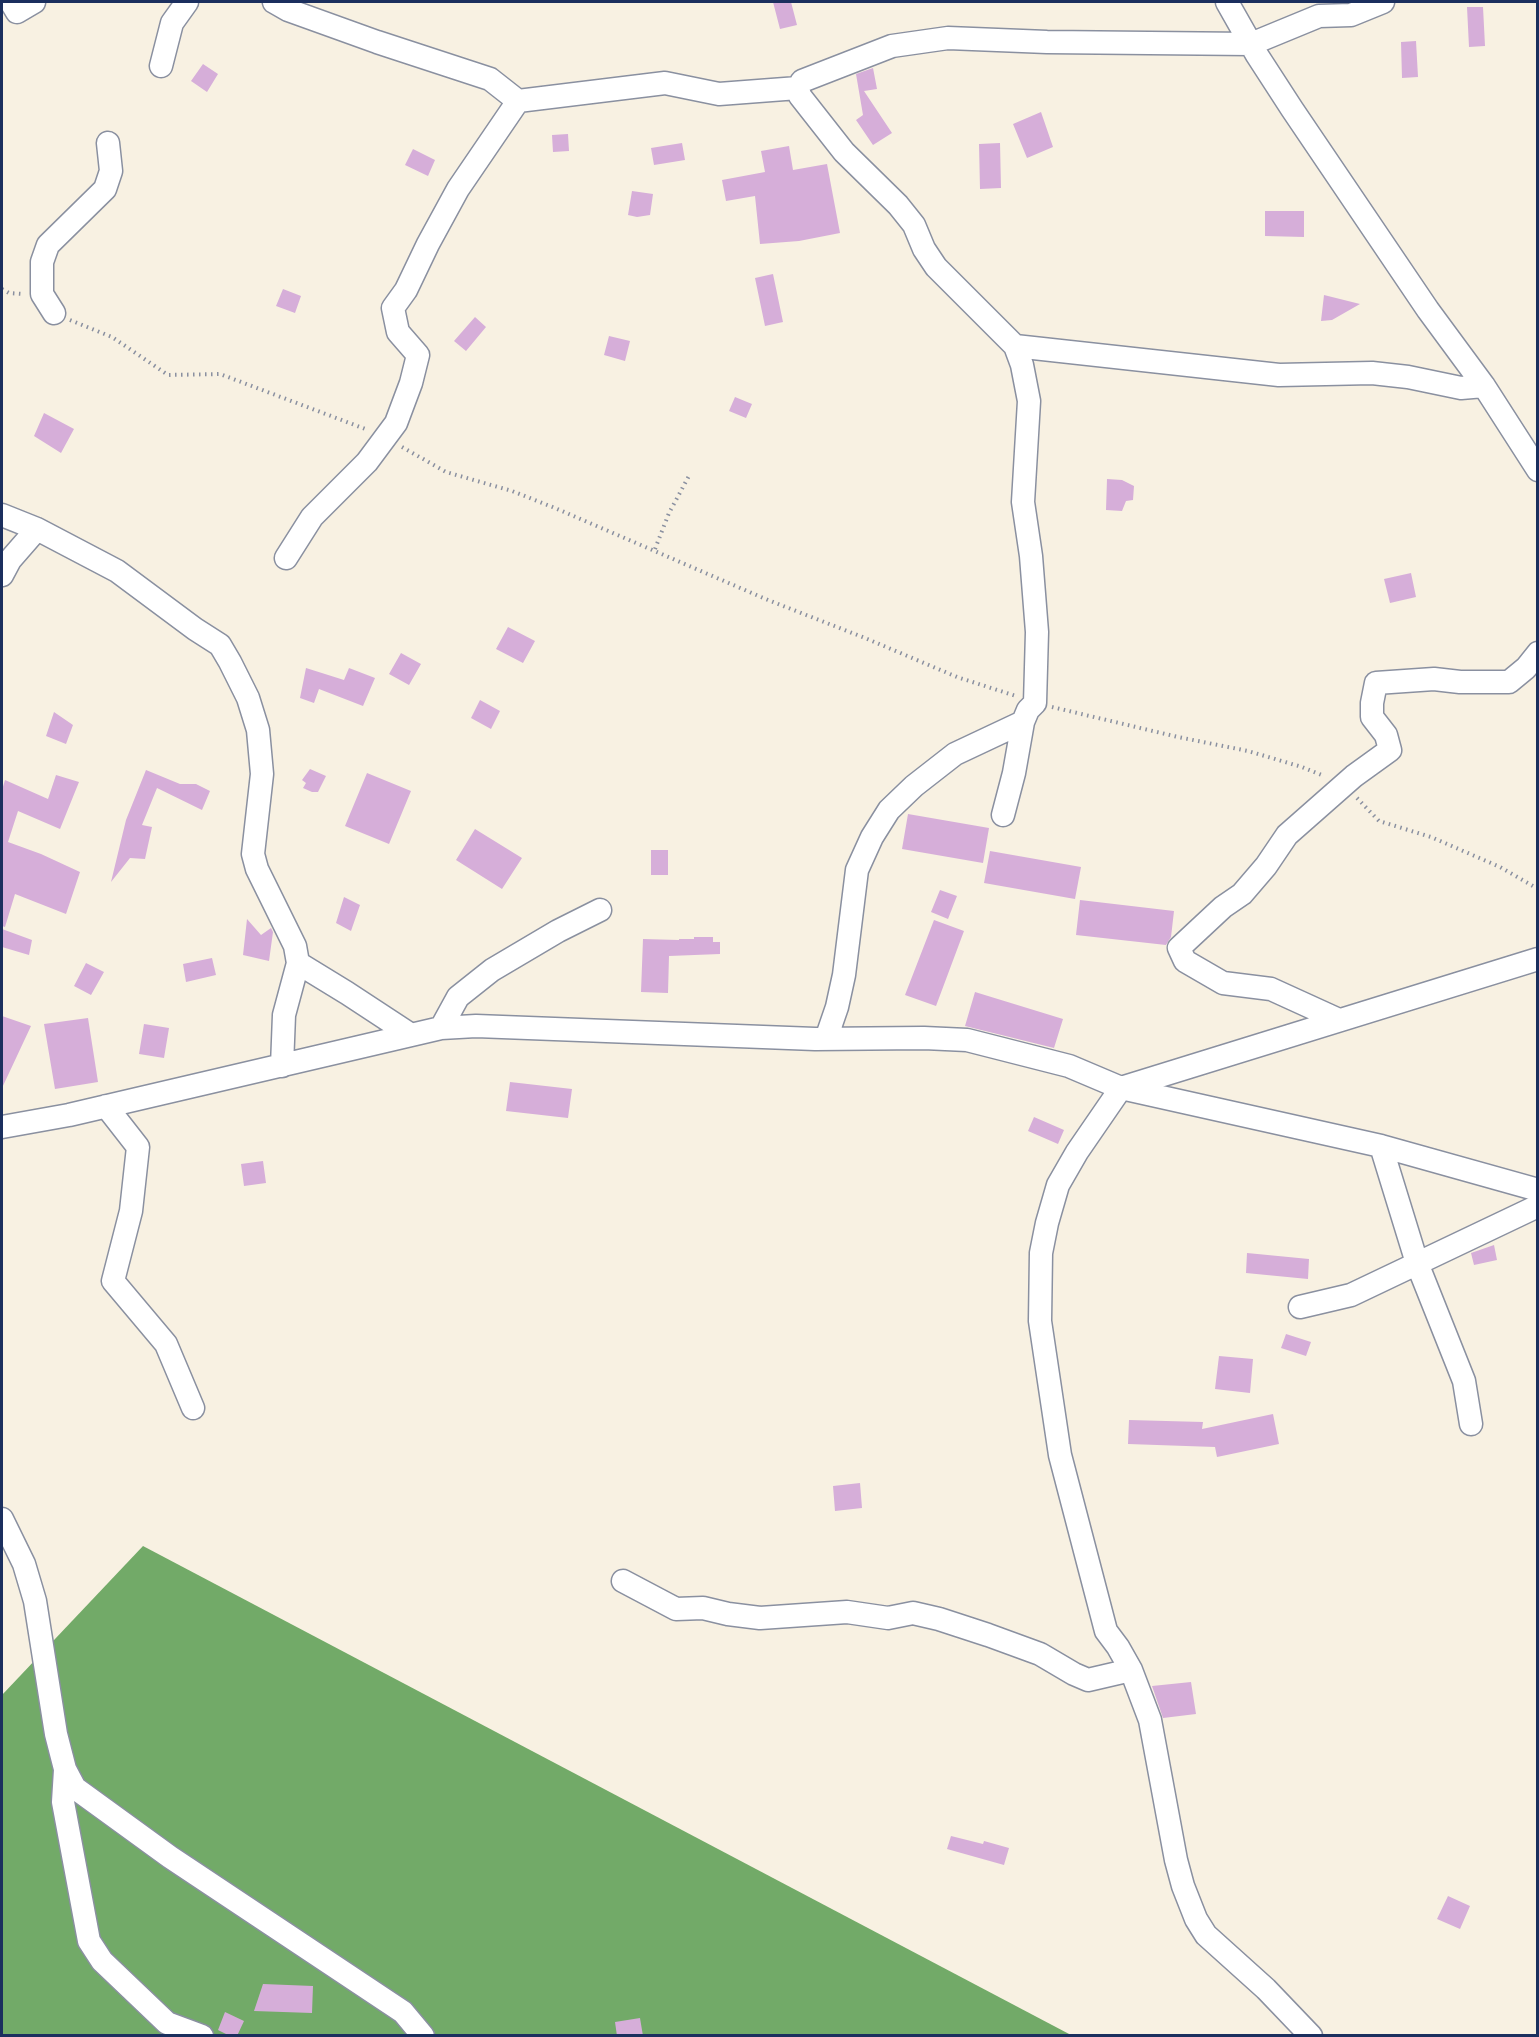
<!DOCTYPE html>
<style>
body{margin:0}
#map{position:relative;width:1539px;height:2037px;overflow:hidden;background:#f8f1e2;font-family:"Indie Flower",sans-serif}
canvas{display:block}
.frame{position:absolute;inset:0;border:3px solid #1b2f5e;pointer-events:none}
</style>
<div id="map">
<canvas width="1539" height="2037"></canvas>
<div class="frame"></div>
</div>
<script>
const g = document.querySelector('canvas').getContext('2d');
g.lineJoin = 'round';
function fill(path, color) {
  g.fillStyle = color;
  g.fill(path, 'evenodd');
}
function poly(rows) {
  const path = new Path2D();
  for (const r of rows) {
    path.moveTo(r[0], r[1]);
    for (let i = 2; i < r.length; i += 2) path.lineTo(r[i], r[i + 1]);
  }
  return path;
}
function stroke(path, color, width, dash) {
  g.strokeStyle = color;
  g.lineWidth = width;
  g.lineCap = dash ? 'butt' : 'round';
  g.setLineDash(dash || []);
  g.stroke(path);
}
fill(poly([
 [143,1546,1071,2035,2,2035,2,1695]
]), '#72aa68');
fill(poly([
 [773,2,791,2,797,25,780,29],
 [1467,7,1483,7,1485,46,1469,47],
 [1416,41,1418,77,1402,78,1401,42],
 [203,64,218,74,207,92,191,81],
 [873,68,877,89,864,91,892,133,873,145,856,120,863,115,856,74],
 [1041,112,1053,147,1027,158,1013,124],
 [568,134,569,151,553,152,552,135],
 [682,143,685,160,654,165,651,148],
 [1000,143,1001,188,980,189,979,144],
 [789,146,793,170,827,164,840,233,799,241,760,244,755,196,726,201,722,180,765,172,761,151],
 [413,149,435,160,428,176,405,165],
 [632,191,653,194,650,215,637,217,628,215],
 [1265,211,1304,211,1304,237,1265,236],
 [773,274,783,322,765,326,755,278],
 [283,289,301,296,295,313,276,306],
 [1324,295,1360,304,1332,320,1321,321],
 [475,317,486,327,466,351,454,341],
 [609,336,630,341,625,361,604,355],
 [735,397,752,404,746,418,729,411],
 [44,413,74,429,61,453,34,436],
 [1107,479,1122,480,1134,486,1133,500,1126,501,1122,511,1106,510],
 [1411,573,1416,597,1390,603,1384,579],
 [508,627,535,641,523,663,496,649],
 [401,653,421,664,409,685,389,674],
 [306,668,344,680,349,668,375,678,363,706,319,689,314,703,300,698],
 [480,700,500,711,491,729,471,718],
 [54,712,73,725,66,744,46,736],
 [310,769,326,776,318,792,312,792,303,788,306,783,302,780],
 [146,770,180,784,196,784,210,791,202,810,157,788,142,825,152,827,145,859,130,858,111,882,126,820],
 [367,773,411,791,389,844,345,826],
 [56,775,79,782,60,829,18,811,8,842,41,854,80,872,66,914,15,894,5,927,2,926,2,790,5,780,48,799],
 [908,814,989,828,983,863,902,849],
 [475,829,522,858,502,889,456,860],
 [651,850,668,850,668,875,651,875],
 [990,851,1081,867,1075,899,984,883],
 [940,890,957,896,948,919,931,912],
 [344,897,360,905,351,931,336,923],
 [1080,900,1174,911,1171,937,1166,945,1076,935],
 [247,919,261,935,271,928,273,932,269,961,243,955],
 [934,920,964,931,936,1006,905,995],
 [2,929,32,940,29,955,2,947],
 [694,937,713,937,713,942,720,942,720,954,669,956,668,993,641,992,643,939,679,940,679,939,694,939],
 [212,958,216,975,186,982,183,964],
 [86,963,104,972,91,995,74,986],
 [975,992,1063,1019,1054,1048,965,1026],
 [2,1016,31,1026,2,1088],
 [88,1018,98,1082,55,1089,44,1024],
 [144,1024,169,1028,164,1058,139,1054],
 [510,1082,572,1089,568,1118,506,1111],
 [1034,1117,1064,1130,1058,1144,1028,1131],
 [263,1161,266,1183,244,1186,241,1164],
 [1494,1245,1497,1260,1474,1265,1471,1253],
 [1247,1253,1309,1259,1308,1279,1246,1273],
 [1286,1334,1311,1342,1306,1356,1281,1348],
 [1219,1356,1253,1359,1250,1393,1215,1389],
 [1273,1414,1279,1444,1217,1457,1215,1447,1128,1444,1129,1420,1203,1422,1202,1429],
 [860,1483,862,1508,835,1511,833,1486],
 [1191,1682,1196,1714,1163,1718,1152,1686],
 [951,1836,983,1844,984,1841,1009,1848,1004,1865,947,1849],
 [1448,1896,1470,1906,1460,1929,1437,1919],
 [263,1984,313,1986,312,2013,254,2011],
 [225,2012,244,2021,237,2036,230,2036,218,2030],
 [640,2018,643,2036,617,2036,615,2022]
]), '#d6aed9');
const street = poly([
 [11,2,17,12,34,2],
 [274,2,288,10,377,42,490,79,518,101,665,83,719,94,798,88],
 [1227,2,1257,55,1292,109,1428,310,1484,386,1538,470],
 [161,66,172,23,187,2],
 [54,313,42,294,42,262,48,245,105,189,111,171,108,143],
 [1015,346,1279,375,1372,373,1408,377,1461,388,1484,386],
 [2,515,37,529,117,571,195,629,220,645,230,662,248,698,258,730,262,774,253,854,257,869,295,946,298,963,284,1015,282,1066],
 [286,558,312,517,367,462,396,423,411,383,418,355,398,332,393,308,406,290,428,244,458,189,518,101],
 [2,575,10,560,37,529],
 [1003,815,1014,773,1023,722,1028,710,1035,703,1037,632,1031,556,1023,502,1029,401,1022,365,1015,346,936,267,924,249,914,225,898,205,844,152,800,96,798,88,802,81,892,46,948,38,1047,42,1251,44,1319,16,1351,15,1383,2],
 [298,963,347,993,411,1035],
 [1339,1020,1271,989,1223,983,1185,961,1179,948,1223,907,1242,894,1266,866,1287,835,1354,776,1390,750,1386,735,1372,717,1372,703,1376,683,1434,679,1460,682,1509,682,1526,668,1538,653],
 [441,1028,458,997,492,970,558,931,600,910],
 [826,1039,837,1007,844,975,857,870,872,837,889,810,914,786,955,754,1023,722],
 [106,1106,138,1147,131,1211,113,1281,166,1344,193,1408],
 [2,1127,69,1115,441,1028,476,1026,815,1039,924,1038,967,1040,1069,1066,1121,1088,1381,1146,1538,1190],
 [1381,1146,1417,1263,1464,1381,1471,1424],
 [1300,1307,1351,1295,1538,1206],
 [2,1519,24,1564,35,1601,56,1734,65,1769,75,1788,170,1857,403,2012,423,2036],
 [623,1581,676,1609,703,1608,728,1614,760,1618,847,1612,888,1618,913,1613,939,1619,988,1635,1040,1654,1074,1674,1088,1680,1131,1670],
 [65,1770,63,1802,89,1941,102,1961,167,2023,202,2036],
 [1311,2036,1266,1989,1206,1935,1196,1919,1183,1886,1176,1860,1150,1720,1131,1670,1118,1647,1106,1631,1060,1455,1040,1321,1041,1253,1047,1223,1058,1185,1077,1152,1121,1088,1538,959]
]);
stroke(street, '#8a90a0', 25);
stroke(poly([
 [2,289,9,293,23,294],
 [70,320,112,337,168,375,220,374,368,430],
 [402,447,446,472,512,491,555,508,768,600,865,638,957,677,1016,696],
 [655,549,669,513,690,474],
 [1052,707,1178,737,1248,751,1302,767,1324,776],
 [1357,798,1379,821,1431,837,1500,867,1538,889]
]), '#8a90a0', 4, [1.5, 4.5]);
stroke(street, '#fff', 22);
</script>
